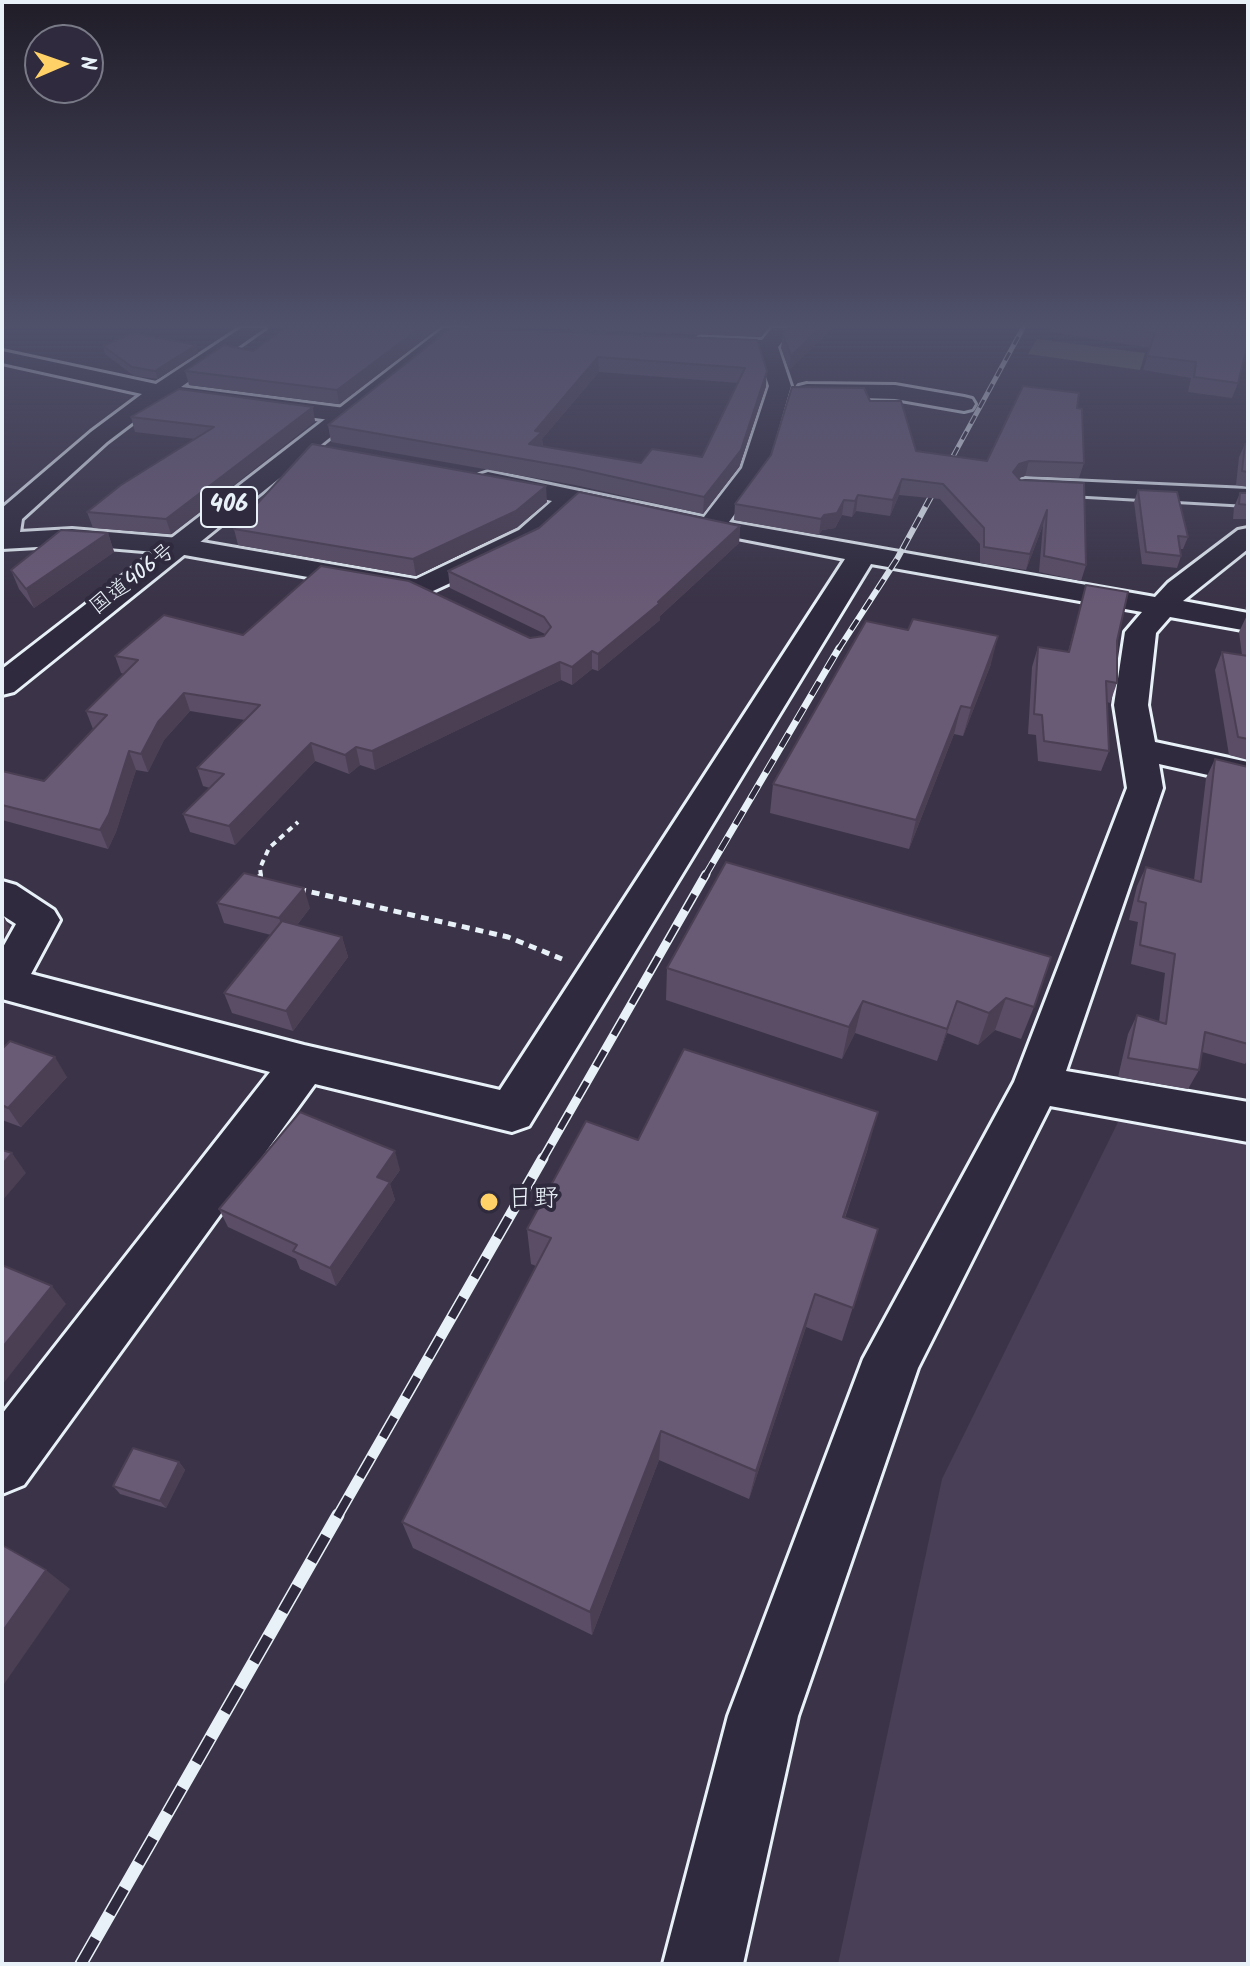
<!DOCTYPE html>
<meta charset="utf-8">
<style>
body{margin:0}
#map{position:relative;width:1250px;height:1966px;overflow:hidden;background:#3b3448;font-family:Kalam,sans-serif}
canvas{display:block}
.frame{position:absolute;inset:0;border:4px solid #e8f1f8;pointer-events:none}
.north{position:absolute;left:24px;top:24px;width:80px;height:80px;box-sizing:border-box;background:#2f2a3d;border:2px solid #797a88;border-radius:50%;rotate:88deg;font-size:22px;font-weight:700;line-height:32px;text-align:center;color:#e8f1f8}
.north::after{content:'';display:block;margin:auto;width:28px;height:36px;background:#ffd166;clip-path:polygon(50% 0,100% 100%,50% 72%,0 100%)}
</style>
<div id="map">
<canvas width="1250" height="1966"></canvas>
<div class="frame"></div>
<div class="north">N</div>
</div>
<script>
const g = document.querySelector('canvas').getContext('2d');
g.lineJoin = 'round';
function fill(path, color) {
  g.fillStyle = color;
  g.fill(path, 'evenodd');
}
function poly(rows) {
  const path = new Path2D();
  for (const r of rows) {
    path.moveTo(r[0], r[1]);
    for (let i = 2; i < r.length; i += 2) path.lineTo(r[i], r[i + 1]);
  }
  return path;
}
function stroke(path, color, width, dash) {
  g.strokeStyle = color;
  g.lineWidth = width;
  g.lineCap = dash ? 'butt' : 'round';
  g.setLineDash(dash || []);
  g.stroke(path);
}
function label(font, color, halo, rows, align = 'center') {
  g.font = font + ' Kalam,"Klee One",sans-serif';
  g.lineWidth = 8;
  g.setLineDash([]);
  g.textBaseline = 'middle';
  g.strokeStyle = halo;
  g.fillStyle = color;
  for (const [text, x, y, turn = 0] of rows) {
    g.save();
    g.translate(x, y);
    g.rotate((+turn || 0) * Math.PI / 180);
    g.textAlign = isNaN(turn) ? turn : align;
    if (halo) g.strokeText(text, 0, 0);
    g.fillText(text, 0, 0);
    g.restore();
  }
}
fill(poly([
 [1121,1116,1248,1140,1248,1964,838,1964,942,1479]
]), '#493f56');
fill(poly([
 [1037,339,1145,353,1140,370,1028,354]
]), '#646b5f');
const minor = poly([
 [241,328,265,328,181,387,345,408,353,410,357,415,353,420,345,422,165,398,107,442,22,519,20,532,72,529,179,538,416,579,519,530,552,501,479,485,475,480,479,475,488,472,704,517,742,468,769,386,758,352,701,349,691,343,701,337,762,340,772,328,793,328,778,347,791,386,767,469,729,522,1155,597,1168,583,1238,530,1248,528,1248,549,1183,601,1248,613,1248,631,1170,617,1156,633,1148,705,1155,742,1248,762,1248,784,1159,764,1163,788,1066,1071,1248,1102,1248,1142,1050,1106,918,1368,798,1716,743,1964,663,1964,728,1716,863,1359,1014,1082,1127,788,1114,705,1125,632,1142,612,871,564,529,1126,512,1132,315,1084,24,1485,2,1494,2,1414,270,1072,2,999,2,949,16,924,2,915,2,881,16,885,54,910,60,920,31,974,304,1045,500,1090,845,559,578,507,539,542,420,597,179,554,72,545,2,549,2,508,91,432,142,394,2,363,2,351,156,384,241,328],
 [807,384,895,385,964,397,972,399,975,404,972,409,964,411,895,399,799,396,796,391,799,386,807,384],
 [1025,479,1248,489,1248,505,1016,492,1012,487,1016,482,1025,479]
]);
const highway = poly([
 [443,328,466,328,14,692,2,695,2,669,443,328]
]);
stroke(minor, '#e8f1f8', 6);
stroke(highway, '#e8f1f8', 6);
stroke(poly([
 [261,876,260,868,269,848,298,822]
]), '#e8f1f8', 4, [6, 5]);
stroke(poly([
 [260,874,261,881],
 [298,889,508,937,562,959]
]), '#e8f1f8', 5, [8, 6]);
fill(minor, '#2f2a3d');
fill(highway, '#2f2a3d');
const railFar5 = poly([
 [945,471,1023,328]
]);
const railFar4 = poly([
 [838,650,897,559,946,469]
]);
const railFar3 = poly([
 [705,876,839,648]
]);
const railFar2 = poly([
 [542,1160,706,874]
]);
const railFar1 = poly([
 [337,1517,543,1158]
]);
const rail = poly([
 [81,1964,338,1515]
]);
stroke(railFar5, '#e8f1f8', 5);
stroke(railFar4, '#e8f1f8', 6);
stroke(railFar3, '#e8f1f8', 7);
stroke(railFar2, '#e8f1f8', 9);
stroke(railFar1, '#e8f1f8', 11);
stroke(rail, '#e8f1f8', 13);
stroke(railFar5, '#2f2a3d', 3, [9]);
stroke(railFar4, '#2f2a3d', 4, [12]);
stroke(railFar3, '#2f2a3d', 5, [15]);
stroke(railFar2, '#2f2a3d', 6, [18]);
stroke(railFar1, '#2f2a3d', 8, [23]);
stroke(rail, '#2f2a3d', 10, [29]);
fill(poly([
 [439,328,339,404,189,385,185,371,253,351],
 [451,328,757,340,766,386,739,467,703,514,575,485,331,442,328,425],
 [599,372,738,383,702,457,641,463,543,446,542,439],
 [531,328,769,328,761,337],
 [833,328,789,370,781,348,783,334],
 [1051,328,1248,328,1238,383,1232,398,1188,392,1191,378,1143,370,1150,348,1050,332],
 [196,345,198,353,158,379,134,376,105,354,103,346],
 [870,401,916,451,987,461,1077,408,1084,463,1079,478,1025,476,1018,478,1020,480,1084,483,1086,565,1081,581,1039,572,1043,525,1026,570,980,563,980,544,940,499,899,495,890,516,856,511,852,517,842,515,835,528,822,530,819,535,734,520,735,504],
 [131,417,315,421,171,534,93,528,87,512,195,439,135,432],
 [1245,444,1248,444,1248,487,1236,485,1239,457],
 [1138,490,1188,537,1183,549,1180,549,1181,556,1177,568,1142,564,1134,502],
 [1240,493,1248,493,1248,519,1233,519,1234,507],
 [547,502,517,527,416,576,238,545,234,529],
 [740,526,739,543,660,616,660,620,598,671,592,669,572,685,561,680,375,770,360,765,349,774,315,761,235,845,190,832,183,814,210,788,203,786,197,768,245,720,190,711,164,740,148,772,136,770,116,832,108,849,2,820,2,771,44,781,93,729,86,711,124,674,121,673,115,656,243,635,530,638,544,636,545,634,450,588,448,571],
 [108,533,114,552,34,608,19,589,11,570],
 [1086,585,1117,641,1117,683,1110,703,1107,702,1109,751,1101,771,1038,761,1036,735,1028,734,1032,667,1038,647,1068,652],
 [1248,600,1248,611,1245,609],
 [1247,615,1248,615,1248,760,1229,755,1215,670,1222,652,1242,655,1239,632],
 [991,664,963,736,954,734,909,849,770,813,773,784],
 [1215,759,1248,767,1248,1059,1245,1064,1202,1052,1199,1070,1188,1089,1118,1077,1128,1034,1137,1015,1159,1022,1165,973,1131,964,1138,922,1129,920,1137,886,1146,867,1194,880,1206,778],
 [726,862,1034,1007,1021,1039,995,1030,978,1045,947,1033,937,1061,855,1033,842,1059,666,1000,667,968],
 [217,903,310,908,297,925,342,937,348,957,293,1031,232,1013,224,993,271,935,224,923],
 [2,1049,67,1077,21,1127,2,1120],
 [638,1140,868,1148,845,1218,878,1229,842,1341,806,1327,749,1499,659,1460,592,1635,413,1548,402,1522,536,1266,531,1264,527,1229],
 [400,1170,390,1184,395,1200,336,1286,300,1269,296,1259,228,1227,219,1209],
 [179,1462,185,1470,166,1508,120,1494,113,1486]
]), '#5a4d65');
fill(poly([
 [420,328,439,328,339,404,337,390],
 [761,328,769,328,761,337],
 [820,328,833,328,789,370,791,356],
 [196,345,198,353,158,379,155,371],
 [598,357,599,372,542,439,543,449,529,444,535,431],
 [767,371,766,386,739,467,703,514,704,497],
 [313,407,315,421,171,534,166,519],
 [1029,461,1025,476,1015,479,1013,472,1019,464],
 [902,479,899,495,890,516,893,500],
 [546,486,547,502,517,527,416,576,413,559],
 [858,495,856,511,852,517,855,501],
 [844,500,842,515,835,528,822,530,819,535,821,519,824,515],
 [1047,510,1043,525,1026,570,1030,554],
 [740,526,739,543,660,616,660,620,598,671,598,654,658,602],
 [108,533,114,552,34,608,26,589],
 [998,636,991,664,963,736,971,708],
 [592,651,592,669,572,685,572,667],
 [560,662,561,680,375,770,372,751],
 [184,693,190,711,164,740,148,772,141,754,158,722],
 [961,706,954,734,909,849,916,820],
 [311,743,315,761,235,845,229,826],
 [356,747,360,765,349,774,345,755],
 [129,751,136,770,116,832,108,849,100,830],
 [304,888,310,908,286,939,279,918],
 [2,913,10,928,2,939],
 [342,937,348,957,293,1031,286,1011],
 [1006,998,995,1030,978,1045,989,1013],
 [863,1001,855,1033,842,1059,849,1027],
 [957,1001,947,1033,937,1061,947,1029],
 [55,1057,67,1077,21,1127,8,1108],
 [878,1112,868,1148,833,1252,843,1217],
 [395,1151,400,1170,390,1184,395,1200,336,1286,330,1268,377,1177],
 [12,1153,26,1173,2,1201,2,1165],
 [52,1286,66,1304,2,1385,2,1348],
 [815,1294,806,1327,749,1499,756,1471],
 [661,1431,659,1460,592,1635,590,1612],
 [179,1462,185,1470,166,1508,160,1501],
 [46,1570,70,1589,2,1687,2,1632]
]), '#4a3f53');
const building = poly([
 [285,328,420,328,337,390,185,371,224,345,253,351,285,328],
 [451,328,757,340,767,371,741,450,704,497,574,468,328,425,451,328],
 [598,357,745,368,702,457,652,449,641,463,529,444,542,432,535,431,598,357],
 [788,328,820,328,791,356,783,334,788,328],
 [1123,328,1248,328,1248,342,1238,383,1194,377,1196,362,1147,356,1155,333,1123,328],
 [133,333,196,345,155,371,132,367,103,346,133,333],
 [1023,386,1079,393,1077,408,1082,409,1084,463,1029,461,1019,464,1013,472,1020,480,1084,483,1086,565,1044,556,1047,510,1030,554,984,547,984,528,943,484,902,479,893,500,858,495,855,501,844,500,837,513,824,515,821,519,735,504,771,455,792,387,864,388,870,401,901,401,916,451,987,461,1023,386],
 [179,389,313,407,166,519,87,512,121,485,214,427,131,417,179,389],
 [312,444,546,486,516,511,413,559,234,529,312,444],
 [1245,444,1248,444,1248,472,1242,471,1245,444],
 [1138,490,1177,492,1188,537,1178,536,1181,556,1146,552,1138,490],
 [579,492,740,526,658,602,660,603,598,654,592,651,572,667,560,662,372,751,356,747,345,755,311,743,229,826,183,814,224,774,197,768,260,705,184,693,158,722,141,754,129,751,109,814,100,830,2,805,2,771,44,781,107,715,86,711,138,660,115,656,164,615,243,635,321,566,409,581,530,638,544,636,551,627,544,617,448,571,539,528,579,492],
 [1240,493,1248,493,1248,505,1239,504,1240,493],
 [61,530,108,533,26,589,11,570,61,530],
 [1086,585,1128,592,1117,641,1117,683,1106,681,1109,751,1044,741,1042,715,1034,714,1038,647,1069,652,1086,585],
 [913,619,998,636,971,708,961,706,916,820,773,784,866,621,908,630,913,619],
 [1222,652,1248,656,1248,739,1238,737,1222,652],
 [1215,759,1248,767,1248,1044,1205,1032,1199,1070,1128,1058,1137,1015,1166,1024,1175,954,1140,945,1146,903,1138,901,1146,867,1201,882,1215,759],
 [726,862,1051,957,1034,1007,1006,998,989,1013,957,1001,947,1029,863,1001,849,1027,667,968,726,862],
 [244,873,304,888,279,918,217,903,244,873],
 [282,921,342,937,286,1011,224,993,282,921],
 [10,1041,55,1057,8,1108,2,1105,2,1049,10,1041],
 [684,1049,878,1112,843,1217,878,1229,853,1308,815,1294,756,1471,661,1431,590,1612,402,1522,551,1238,527,1229,586,1121,638,1140,684,1049],
 [300,1112,395,1151,377,1177,390,1182,330,1268,293,1251,297,1245,219,1209,300,1112],
 [2,1150,12,1153,2,1165,2,1150],
 [2,1265,52,1286,2,1348,2,1265],
 [133,1448,179,1462,160,1501,113,1486,133,1448],
 [2,1545,46,1570,2,1632,2,1545]
]);
fill(building, '#695a76');
stroke(building, '#4a3f53', 2);
const sky = g.createLinearGradient(0, 0, 0, 604);
sky.addColorStop(0, '#201d28');
sky.addColorStop(0.54, '#4f506a');
sky.addColorStop(1, '#4f506a00');
g.fillStyle = sky;
g.fillRect(0, 0, 1250, 604);
for (const [x, y, r, color] of [
 [489,1202,10,"#ffd166"]
]) {
  const dot = new Path2D();
  dot.arc(x, y, r, 0, 2 * Math.PI);
  g.fillStyle = color;
  g.fill(dot);
  stroke(dot, '#2f2a3d', 3);
}
label('22px', '#e8f1f8', '#2f2a3d', [
 ["国道406号",134,581,-38]
]);
for (const [x, y, w] of [
 [229,507,56]
]) {
  const box = new Path2D();
  box.roundRect(x - w / 2, y - 20, w, 40, 6);
  g.fillStyle = '#2f2a3d';
  g.fill(box);
  stroke(box, '#e8f1f8', 2);
}
label('bold 24px', '#e8f1f8', null, [
 ["406",229,507]
]);
label('26px', '#e8f1f8', '#2f2a3d', [
 ["日野",507,1202]
], 'left');
</script>
